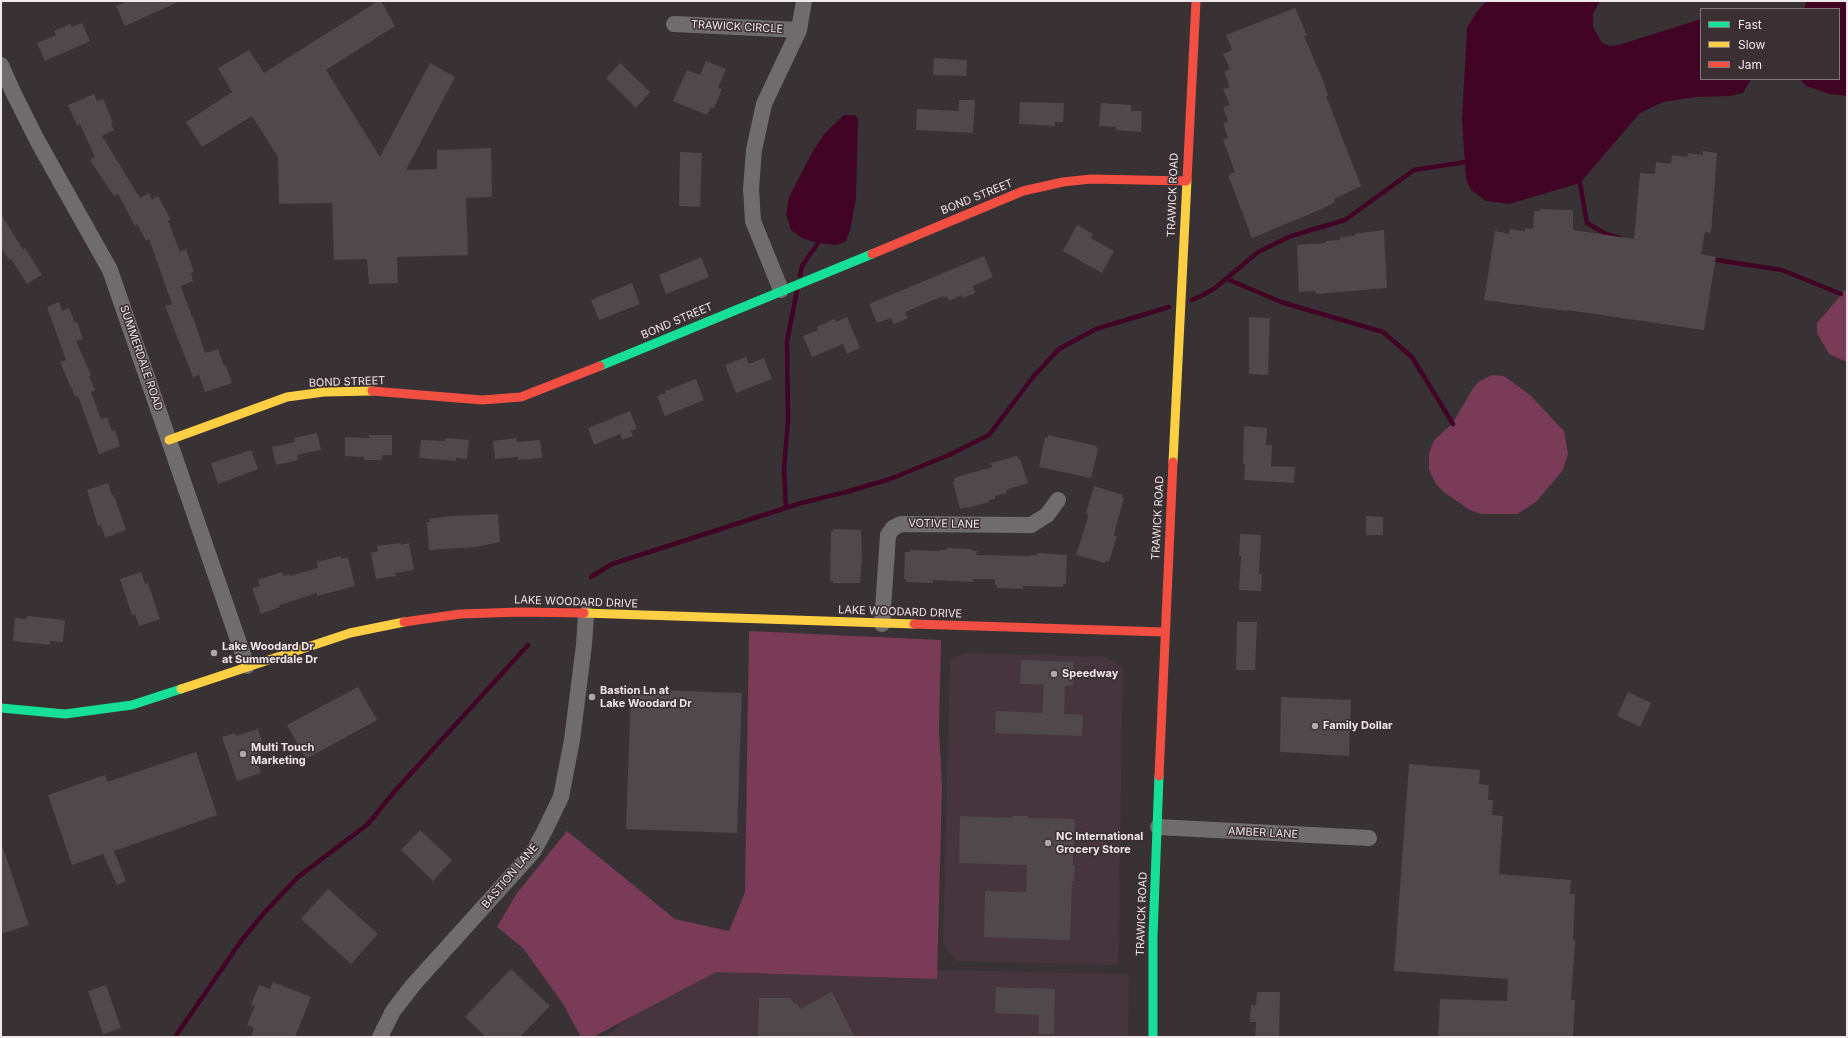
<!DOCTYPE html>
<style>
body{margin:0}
#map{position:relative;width:1848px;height:1038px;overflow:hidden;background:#383234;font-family:Inter,sans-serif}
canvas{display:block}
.frame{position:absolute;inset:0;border:2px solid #efe7e9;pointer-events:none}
.legend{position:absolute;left:1700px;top:8px;width:140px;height:72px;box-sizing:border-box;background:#3b2f33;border:1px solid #83797c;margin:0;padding:5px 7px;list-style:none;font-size:12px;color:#efe7e9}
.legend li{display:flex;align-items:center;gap:8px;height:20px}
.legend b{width:20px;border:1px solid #83797c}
</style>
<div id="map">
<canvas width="1848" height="1038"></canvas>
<div class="frame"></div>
<ul class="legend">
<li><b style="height:5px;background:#16e098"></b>Fast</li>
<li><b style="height:5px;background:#ffcf43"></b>Slow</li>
<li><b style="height:5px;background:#f24e42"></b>Jam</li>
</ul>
</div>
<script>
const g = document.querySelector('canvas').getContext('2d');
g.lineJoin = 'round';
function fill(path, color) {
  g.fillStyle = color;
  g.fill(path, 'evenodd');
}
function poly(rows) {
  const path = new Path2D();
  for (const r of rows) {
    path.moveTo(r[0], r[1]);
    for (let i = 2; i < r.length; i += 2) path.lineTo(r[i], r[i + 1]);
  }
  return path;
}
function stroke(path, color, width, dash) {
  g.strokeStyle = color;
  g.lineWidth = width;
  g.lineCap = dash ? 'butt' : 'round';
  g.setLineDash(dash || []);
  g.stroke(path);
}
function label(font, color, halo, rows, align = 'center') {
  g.font = font + ' Inter,sans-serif';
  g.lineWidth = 3;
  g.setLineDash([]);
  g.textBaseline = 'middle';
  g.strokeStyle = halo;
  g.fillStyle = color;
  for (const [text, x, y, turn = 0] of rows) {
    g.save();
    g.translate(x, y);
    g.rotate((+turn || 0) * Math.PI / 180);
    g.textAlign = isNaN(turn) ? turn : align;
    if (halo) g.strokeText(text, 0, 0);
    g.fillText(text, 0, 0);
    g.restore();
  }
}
fill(poly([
 [966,653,1105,657,1123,668,1118,965,956,961,943,943,950,660],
 [695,965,1129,974,1128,1037,605,1037]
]), '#46353c');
fill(poly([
 [1847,288,1847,362,1829,354,1817,333,1817,323],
 [1492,375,1504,376,1530,395,1564,431,1568,454,1563,470,1536,502,1517,514,1481,514,1470,510,1445,493,1436,484,1429,470,1429,454,1434,440,1452,424,1472,390,1478,382],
 [749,631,941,640,939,730,942,787,937,979,716,972,593,1037,581,1037,563,1004,523,948,497,927,517,893,567,831,675,919,729,931,745,892]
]), '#793b55');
fill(poly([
 [1487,1,1600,1,1593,14,1593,27,1602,43,1609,46,1619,45,1701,19,1701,79,1751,79,1750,81,1743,93,1730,96,1696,97,1663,102,1640,113,1580,183,1509,204,1486,201,1471,190,1466,179,1462,120,1467,28,1477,11],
 [1807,1,1847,1,1847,96,1830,94,1806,86,1800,79,1839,79,1839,9,1804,9],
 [844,115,855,115,858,119,856,199,850,230,846,241,837,245,818,243,802,238,791,230,786,214,789,197,813,151,825,133]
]), '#420425');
stroke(poly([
 [1575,180,1580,183,1587,223,1606,234,1620,238],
 [1710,259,1782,270,1841,294],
 [800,276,802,266,818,243],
 [1227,279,1281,302,1383,332,1412,357,1453,424],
 [1192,300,1203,295,1215,288,1258,252,1291,236,1345,220,1414,170,1466,162,1469,158],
 [786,508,784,468,788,421,787,341,797,291],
 [591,577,612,564,801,503,846,492,890,479,949,455,989,435,1033,377,1059,349,1096,329,1169,307],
 [175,1037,241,941,265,912,298,877,368,824,394,792,528,645]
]), '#420425', 4.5);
fill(poly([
 [128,1,180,1,125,26,116,6],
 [378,1,381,1,395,26,326,70,380,157,430,63,455,77,406,170,437,169,437,150,491,148,492,197,466,198,468,255,397,257,398,283,369,284,367,259,334,260,332,203,279,204,278,157,252,116,202,147,186,122,232,92,218,68,249,50,264,73],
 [1295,8,1307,35,1304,36,1323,80,1328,96,1326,96,1361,186,1334,199,1335,202,1322,209,1252,238,1228,175,1235,172,1223,140,1228,138,1223,123,1228,121,1223,107,1230,105,1223,89,1230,87,1224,72,1230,69,1223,54,1232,50,1226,35],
 [82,23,90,41,45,61,37,43,56,35,54,31,70,24,72,27],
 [934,58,967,60,966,76,933,75],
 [706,61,726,69,718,88,722,89,714,108,711,107,707,115,673,101,687,70,700,75],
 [620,63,650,92,636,108,606,78],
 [94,94,97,101,103,99,113,122,111,123,114,130,102,136,140,198,149,193,152,200,158,196,171,220,168,221,180,252,186,249,194,272,191,273,193,281,181,286,192,317,193,317,205,353,218,349,224,366,226,366,232,383,205,392,199,375,193,377,165,306,172,304,149,239,146,241,137,224,135,226,118,194,114,196,90,160,95,157,80,124,77,125,68,105],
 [959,100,975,100,973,133,916,130,917,109,959,111],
 [1020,102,1064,103,1063,122,1055,122,1055,126,1019,124],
 [1101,103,1131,105,1131,111,1142,111,1141,132,1116,130,1116,127,1099,126],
 [1703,151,1717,153,1711,233,1705,232,1701,254,1716,257,1704,330,1567,310,1567,311,1484,300,1495,231,1509,234,1510,229,1525,231,1525,228,1533,229,1534,211,1540,211,1540,209,1573,210,1573,230,1634,239,1640,173,1655,174,1656,162,1671,164,1672,155,1687,157,1688,153,1703,155],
 [680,152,702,153,700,207,679,206],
 [1,214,23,250,25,248,42,275,27,284,11,259,9,260,1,248],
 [1077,225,1093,234,1091,238,1114,251,1102,273,1063,251],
 [1384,230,1387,288,1316,294,1315,291,1299,292,1297,245,1326,243,1326,241,1340,240,1340,237,1355,236,1355,234],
 [984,256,993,277,973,286,975,293,963,298,961,295,949,301,947,296,944,298,943,296,905,312,908,318,894,324,891,318,877,323,869,304],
 [701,257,709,277,666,294,659,275],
 [632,283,640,304,599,320,591,300],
 [59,302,62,311,69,308,75,323,77,322,83,339,76,341,91,375,89,376,95,390,91,392,101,419,107,417,112,431,115,430,120,446,99,454,78,396,75,397,72,388,71,388,60,362,66,360,47,307],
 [847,317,860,348,847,354,843,344,812,357,803,336,818,330,817,327,834,319,836,322],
 [1249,317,1270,318,1268,375,1249,374],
 [746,357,749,364,764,358,772,379,736,393,725,365],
 [696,379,704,400,665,416,657,396,666,393,665,391],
 [630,411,637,429,631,431,633,436,622,440,620,434,594,445,588,428],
 [1244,426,1267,428,1266,445,1272,445,1271,466,1295,467,1294,483,1244,480,1245,464,1243,464],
 [317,433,321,450,297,455,298,460,276,465,272,447,295,442,294,438],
 [369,435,392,435,392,455,382,455,382,460,364,460,364,457,345,456,345,437,369,438],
 [1048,435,1097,446,1096,448,1098,449,1091,478,1039,467,1045,437,1048,438],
 [446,438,469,440,467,459,456,458,456,461,419,458,421,440,445,441],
 [516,438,517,442,540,440,542,458,518,460,518,457,495,459,493,441],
 [251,450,258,469,218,484,211,463],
 [1017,456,1018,459,1020,459,1028,483,1006,490,1007,493,995,496,995,499,989,500,989,502,967,508,966,507,960,509,953,482,955,481,954,478,992,467,991,463],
 [108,483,112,496,114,495,126,530,105,538,101,525,98,526,87,490],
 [1094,486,1123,495,1122,498,1124,498,1115,530,1114,536,1117,536,1109,562,1106,561,1105,563,1076,555,1087,521,1088,514,1086,513],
 [498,514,500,542,476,547,429,550,427,522,430,522,429,519,451,516],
 [1366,516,1383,517,1383,535,1366,535],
 [833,529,861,530,862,558,860,583,833,583,833,581,830,581,831,531,833,531],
 [1240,534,1261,535,1259,574,1262,574,1261,591,1239,590,1241,556,1239,556],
 [401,543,401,545,409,543,414,570,395,573,396,576,376,579,371,553,378,551,377,546],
 [947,548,971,549,971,550,977,551,976,555,1031,556,1031,555,1037,555,1038,553,1067,555,1066,584,1063,584,1063,587,1023,586,1023,589,997,588,997,585,995,585,995,579,973,579,973,582,933,580,933,583,906,582,906,579,904,579,905,552,910,552,910,550,940,551,940,550,947,550],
 [341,556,341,559,348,557,355,586,317,596,317,593,279,605,280,607,261,614,252,588,260,586,258,580,282,572,283,576,290,574,290,576,318,568,317,562],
 [141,572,145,584,148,583,160,619,139,626,135,614,132,615,120,579],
 [27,616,65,620,63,642,50,641,50,645,13,641,15,618,27,619],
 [1237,622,1257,622,1255,670,1236,670],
 [1021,660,1074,662,1073,686,1065,686,1064,714,1083,715,1082,736,995,733,996,711,1042,713,1044,685,1020,684],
 [358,687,377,720,306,759,287,725],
 [631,689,742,693,737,833,626,829],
 [1628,692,1651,703,1640,727,1617,716],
 [1281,697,1351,700,1349,756,1280,752],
 [258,729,265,752,255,755,261,773,237,781,222,737,235,733,236,736],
 [196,752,217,815,114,851,126,881,117,885,103,854,72,865,48,795,105,775,107,782],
 [1409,764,1480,770,1479,784,1489,785,1488,800,1493,800,1492,815,1503,816,1499,874,1571,880,1570,894,1575,894,1573,940,1575,940,1571,1000,1575,1000,1573,1037,1438,1037,1440,999,1507,1001,1508,979,1394,971],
 [960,816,1013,818,1013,816,1028,816,1028,818,1075,819,1073,865,1075,865,1074,881,1072,881,1070,940,984,937,985,891,1026,892,1027,865,959,863],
 [420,830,452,860,433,881,401,850],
 [1,848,3,848,29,925,1,934],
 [328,889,378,934,351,964,301,919],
 [511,969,550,1006,520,1037,486,1037,465,1017],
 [273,982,311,997,295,1037,251,1037,254,1028,247,1025,255,1006,251,1005,259,985,270,989],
 [106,985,121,1028,103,1034,88,991],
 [996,987,1055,989,1054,1034,1038,1034,1039,1015,995,1013],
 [832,992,855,1037,758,1037,759,998,790,998,794,1004,797,1003,800,1009],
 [1257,992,1280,992,1279,1037,1255,1037,1256,1022,1250,1022,1251,1005,1256,1005]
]), '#4f494b');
stroke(poly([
 [674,24,799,30],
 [1,65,13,92,37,140,110,270,247,666],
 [781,290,753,221,751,189,754,150,764,104,799,30,804,1],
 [882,624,888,535,893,528,901,524,1031,525,1047,515,1058,500],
 [1158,827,1369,838],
 [380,1037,393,1011,414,984,533,852,544,832,561,797,572,740,584,645,586,614]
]), '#6f6c6d', 16);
stroke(poly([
 [600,366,872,254],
 [1,708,65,714,132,705,181,689],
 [1153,1037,1153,936,1159,776]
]), '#16e098', 9);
stroke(poly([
 [169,440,287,397,324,392,372,391],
 [1173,462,1187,180],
 [584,613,914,624],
 [181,689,350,633,404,622]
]), '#ffcf43', 9);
stroke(poly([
 [1187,180,1196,1],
 [872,254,1023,191,1063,182,1091,179,1186,181],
 [372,391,482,400,521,397,600,366],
 [404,622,460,614,521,612,584,613],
 [914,624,1164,632],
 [1159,776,1173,462]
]), '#f24e42', 9);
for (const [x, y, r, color] of [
 [214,653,4,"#afa8aa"],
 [1054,674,4,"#afa8aa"],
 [592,697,4,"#afa8aa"],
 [1315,726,4,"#afa8aa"],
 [243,754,4,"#afa8aa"],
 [1048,843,4,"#afa8aa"]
]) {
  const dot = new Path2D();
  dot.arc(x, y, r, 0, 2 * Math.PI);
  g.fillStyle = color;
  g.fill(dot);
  stroke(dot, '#3b2f33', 1.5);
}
label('11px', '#efe7e9', '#3b2f33', [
 ["TRAWICK CIRCLE",737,27,3],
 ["TRAWICK ROAD",1173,195,-88],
 ["BOND STREET",977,197,-22],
 ["BOND STREET",677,321,-23],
 ["SUMMERDALE ROAD",141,358,71],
 ["BOND STREET",347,382,-2],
 ["TRAWICK ROAD",1158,518,-87],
 ["VOTIVE LANE",944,524,1],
 ["LAKE WOODARD DRIVE",576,602,2],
 ["LAKE WOODARD DRIVE",900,612,2],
 ["AMBER LANE",1263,833,3],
 ["BASTION LANE",510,876,-50],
 ["TRAWICK ROAD",1142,914,-88]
]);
label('bold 11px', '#efe7e9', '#3b2f33', [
 ["Lake Woodard Dr",222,647],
 ["at Summerdale Dr",222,660],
 ["Speedway",1062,674],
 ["Bastion Ln at",600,691],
 ["Lake Woodard Dr",600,704],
 ["Family Dollar",1323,726],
 ["Multi Touch",251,748],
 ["Marketing",251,761],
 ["NC International",1056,837],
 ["Grocery Store",1056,850]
], 'left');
</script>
